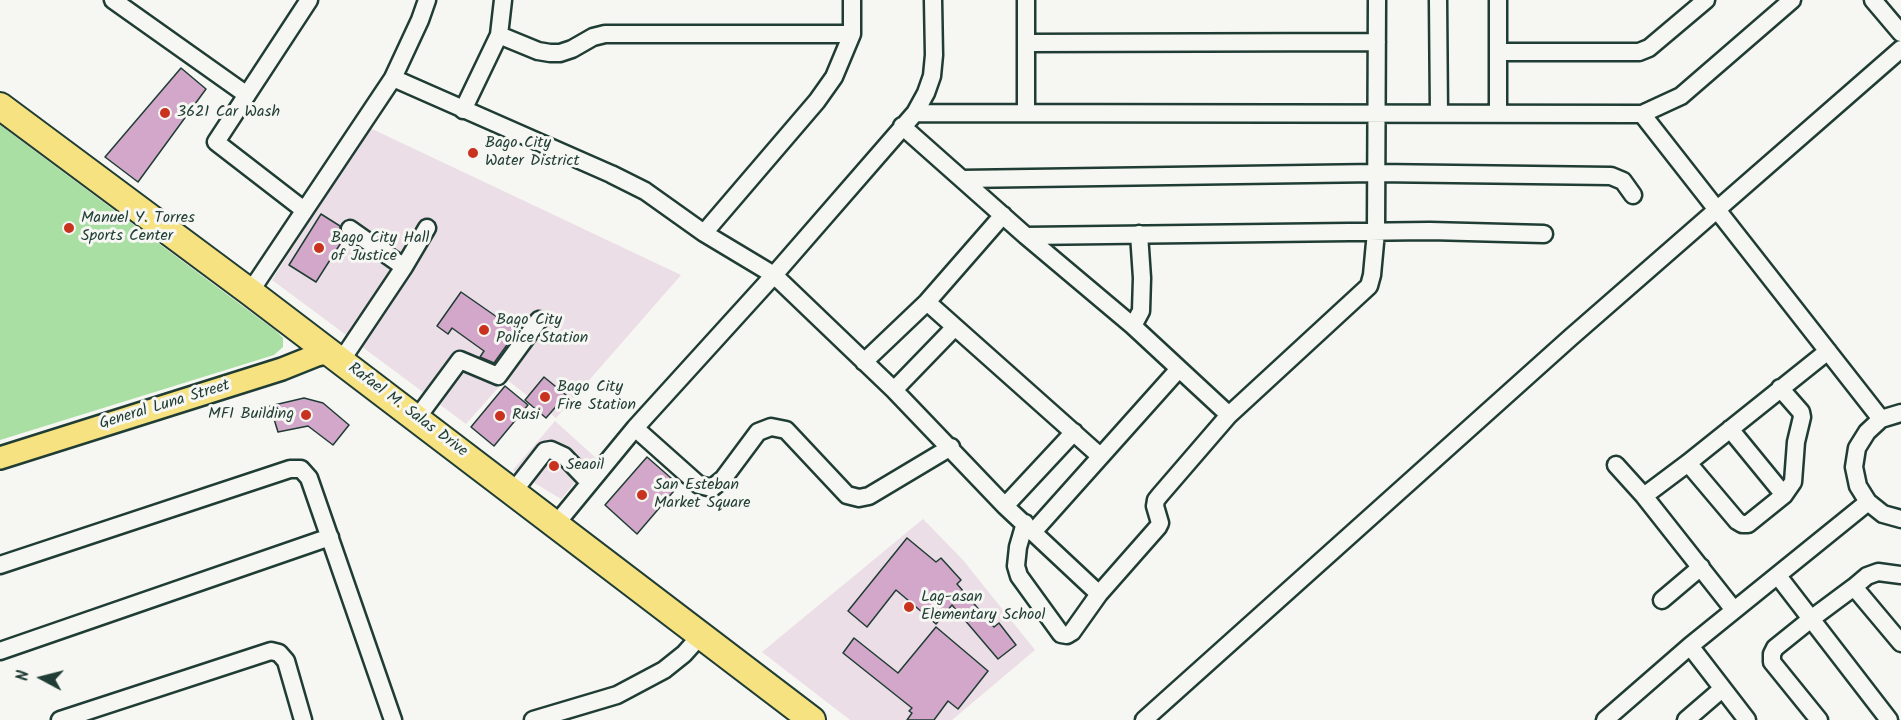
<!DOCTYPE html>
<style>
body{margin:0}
#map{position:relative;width:1901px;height:720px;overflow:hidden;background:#f6f6f2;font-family:Kalam,sans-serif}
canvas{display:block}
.north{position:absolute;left:12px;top:648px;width:60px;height:60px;-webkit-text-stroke:4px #f6f6f2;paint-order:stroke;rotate:277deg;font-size:16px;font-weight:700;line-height:24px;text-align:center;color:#1f3d34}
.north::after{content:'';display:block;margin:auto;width:21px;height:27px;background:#1f3d34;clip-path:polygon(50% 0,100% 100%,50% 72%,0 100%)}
</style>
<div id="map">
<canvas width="1901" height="720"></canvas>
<div class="north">N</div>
</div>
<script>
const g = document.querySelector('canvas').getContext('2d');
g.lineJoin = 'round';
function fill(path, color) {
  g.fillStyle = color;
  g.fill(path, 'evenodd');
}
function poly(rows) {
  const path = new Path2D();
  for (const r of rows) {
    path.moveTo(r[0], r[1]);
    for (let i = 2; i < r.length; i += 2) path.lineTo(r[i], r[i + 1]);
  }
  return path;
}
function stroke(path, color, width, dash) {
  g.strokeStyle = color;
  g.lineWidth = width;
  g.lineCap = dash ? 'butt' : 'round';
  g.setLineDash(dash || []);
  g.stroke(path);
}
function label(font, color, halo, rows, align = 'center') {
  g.font = font + ' Kalam,sans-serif';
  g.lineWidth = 6;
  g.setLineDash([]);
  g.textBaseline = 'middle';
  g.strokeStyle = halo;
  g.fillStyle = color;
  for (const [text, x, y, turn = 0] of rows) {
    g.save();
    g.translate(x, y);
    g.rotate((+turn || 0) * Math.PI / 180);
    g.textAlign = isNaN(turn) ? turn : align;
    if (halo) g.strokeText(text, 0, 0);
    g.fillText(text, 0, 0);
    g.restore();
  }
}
fill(poly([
 [370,128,681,275,556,418,506,379,466,424,272,280],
 [555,421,596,458,561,499,513,470],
 [923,519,963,560,1035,650,952,720,850,720,762,652]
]), '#ecdee6');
fill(poly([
 [0,125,276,331,283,338,283,347,274,355,0,440]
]), '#a9dfa2');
const building = poly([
 [181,68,206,89,138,182,105,157,181,68],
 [321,214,340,226,340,233,344,238,316,282,289,265,321,214],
 [461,292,517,331,494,363,480,357,484,351,452,328,448,334,437,326,461,292],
 [544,377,566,395,546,418,525,400,544,377],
 [505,386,528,405,494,446,471,427,505,386],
 [304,398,323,403,349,425,333,445,308,426,278,432,270,406,304,398],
 [647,457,679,485,637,534,605,505,647,457],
 [907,538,936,562,941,558,961,580,957,584,994,627,999,623,1016,645,998,659,952,605,936,624,896,590,867,627,848,611,907,538],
 [936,627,988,671,958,709,948,701,934,720,907,720,912,713,909,711,912,708,843,653,854,638,898,673,936,627]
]);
fill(building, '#d3a7ca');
stroke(building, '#1f3d34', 1.5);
const minor = poly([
 [113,0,247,95],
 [1438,0,1439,113],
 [1873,0,1901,33],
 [499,35,538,51,550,53,560,53,572,49,593,37,605,34,852,34],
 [1026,43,1377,42],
 [1498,52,1639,52,1649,48,1706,0],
 [393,78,611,174,645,191,704,233,774,275,894,390,1005,506,1099,594],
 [463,110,499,35,503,0],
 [915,113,1642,114,1681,96,1792,0],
 [1026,113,1026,0],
 [1498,113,1498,0],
 [1642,114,1881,419],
 [902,126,1026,236,1133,326,1229,415],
 [962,179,1376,173,1611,176,1623,181,1633,195],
 [304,210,216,142,309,0],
 [350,229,404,267],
 [704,233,817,101,834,77,852,34,852,0],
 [1026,236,1430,231,1544,234],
 [250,292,393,78,420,20,427,0],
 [927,302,1100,456],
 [1133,326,1141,311,1142,278,1139,234],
 [341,361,404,267,427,228],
 [864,362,927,302,1003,215],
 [894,390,955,327],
 [1901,413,1881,419,1867,432,1857,448,1854,467,1858,486,1868,502,1883,514,1901,519],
 [417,418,460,360,498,376,539,320],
 [635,428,699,485,712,488,723,479,758,432,771,427,786,430,847,495,859,498,869,496,951,447],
 [1730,429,1784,495],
 [1688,463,1737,521,1742,524,1748,524,1784,495,1793,482,1796,442,1802,417,1801,412,1780,388],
 [1616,465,1644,496],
 [513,492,545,451,551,450,564,456,589,482],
 [1005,506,1074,432],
 [1025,523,1018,547,1016,566,1019,576,1061,634,1067,635,1072,632,1099,594,1158,527,1160,523,1155,506,1156,500,1160,495,1229,415,1369,286,1372,275,1376,232,1377,0],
 [556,524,635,428,774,275,915,113,926,93,932,76,934,55,933,0],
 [1034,531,1178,370],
 [0,565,290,469,301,469,309,478,393,720],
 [1901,575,1878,572,1867,576,1854,587,1901,643],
 [1778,576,1889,720],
 [1662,600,1701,567],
 [1734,610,1644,496,1688,463,1828,351],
 [0,651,330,537],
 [60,720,271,651,279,653,286,661,303,720],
 [533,720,617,695,664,670,684,654,702,634],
 [1144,720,1570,338,1901,49],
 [1605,720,1690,646],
 [1686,720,1722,689],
 [1747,720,1690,646,1868,502],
 [1819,720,1772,662,1772,654,1775,648,1811,619,1854,587]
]);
const major = poly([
 [0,458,282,369,317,355,330,352]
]);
const highway = poly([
 [0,106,250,292,812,720]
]);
stroke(minor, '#1f3d34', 21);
stroke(major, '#1f3d34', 26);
stroke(highway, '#1f3d34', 30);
stroke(minor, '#f6f6f2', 16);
stroke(major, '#f7e281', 21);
stroke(highway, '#f7e281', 26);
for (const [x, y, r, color] of [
 [165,113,6,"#c8321e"],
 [473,153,6,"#c8321e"],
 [69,228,6,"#c8321e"],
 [319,248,6,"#c8321e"],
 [484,330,6,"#c8321e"],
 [545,397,6,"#c8321e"],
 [306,415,6,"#c8321e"],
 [500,416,6,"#c8321e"],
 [554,466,6,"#c8321e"],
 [642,495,6,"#c8321e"],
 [909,607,6,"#c8321e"]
]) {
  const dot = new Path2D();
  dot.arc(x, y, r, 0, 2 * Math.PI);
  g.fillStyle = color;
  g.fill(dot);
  stroke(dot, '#f6f6f2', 2);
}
label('16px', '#1f3d34', '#f6f6f2', [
 ["3621 Car Wash",177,113],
 ["Bago City",485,144],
 ["Water District",485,162],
 ["Manuel Y. Torres",81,219],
 ["Sports Center",81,237],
 ["Bago City Hall",331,239],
 ["of Justice",331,257],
 ["Bago City",496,321],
 ["Police Station",496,339],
 ["Bago City",557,388],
 ["Fire Station",557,406],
 ["MFI Building",294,415,"right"],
 ["Rusi",512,416],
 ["Seaoil",566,466],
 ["San Esteban",654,486],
 ["Market Square",654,504],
 ["Lag-asan",921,598],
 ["Elementary School",921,616]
], 'left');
label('16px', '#1f3d34', '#f6f6f2', [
 ["General Luna Street",165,406,-17],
 ["Rafael M. Salas Drive",407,411,37]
]);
</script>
